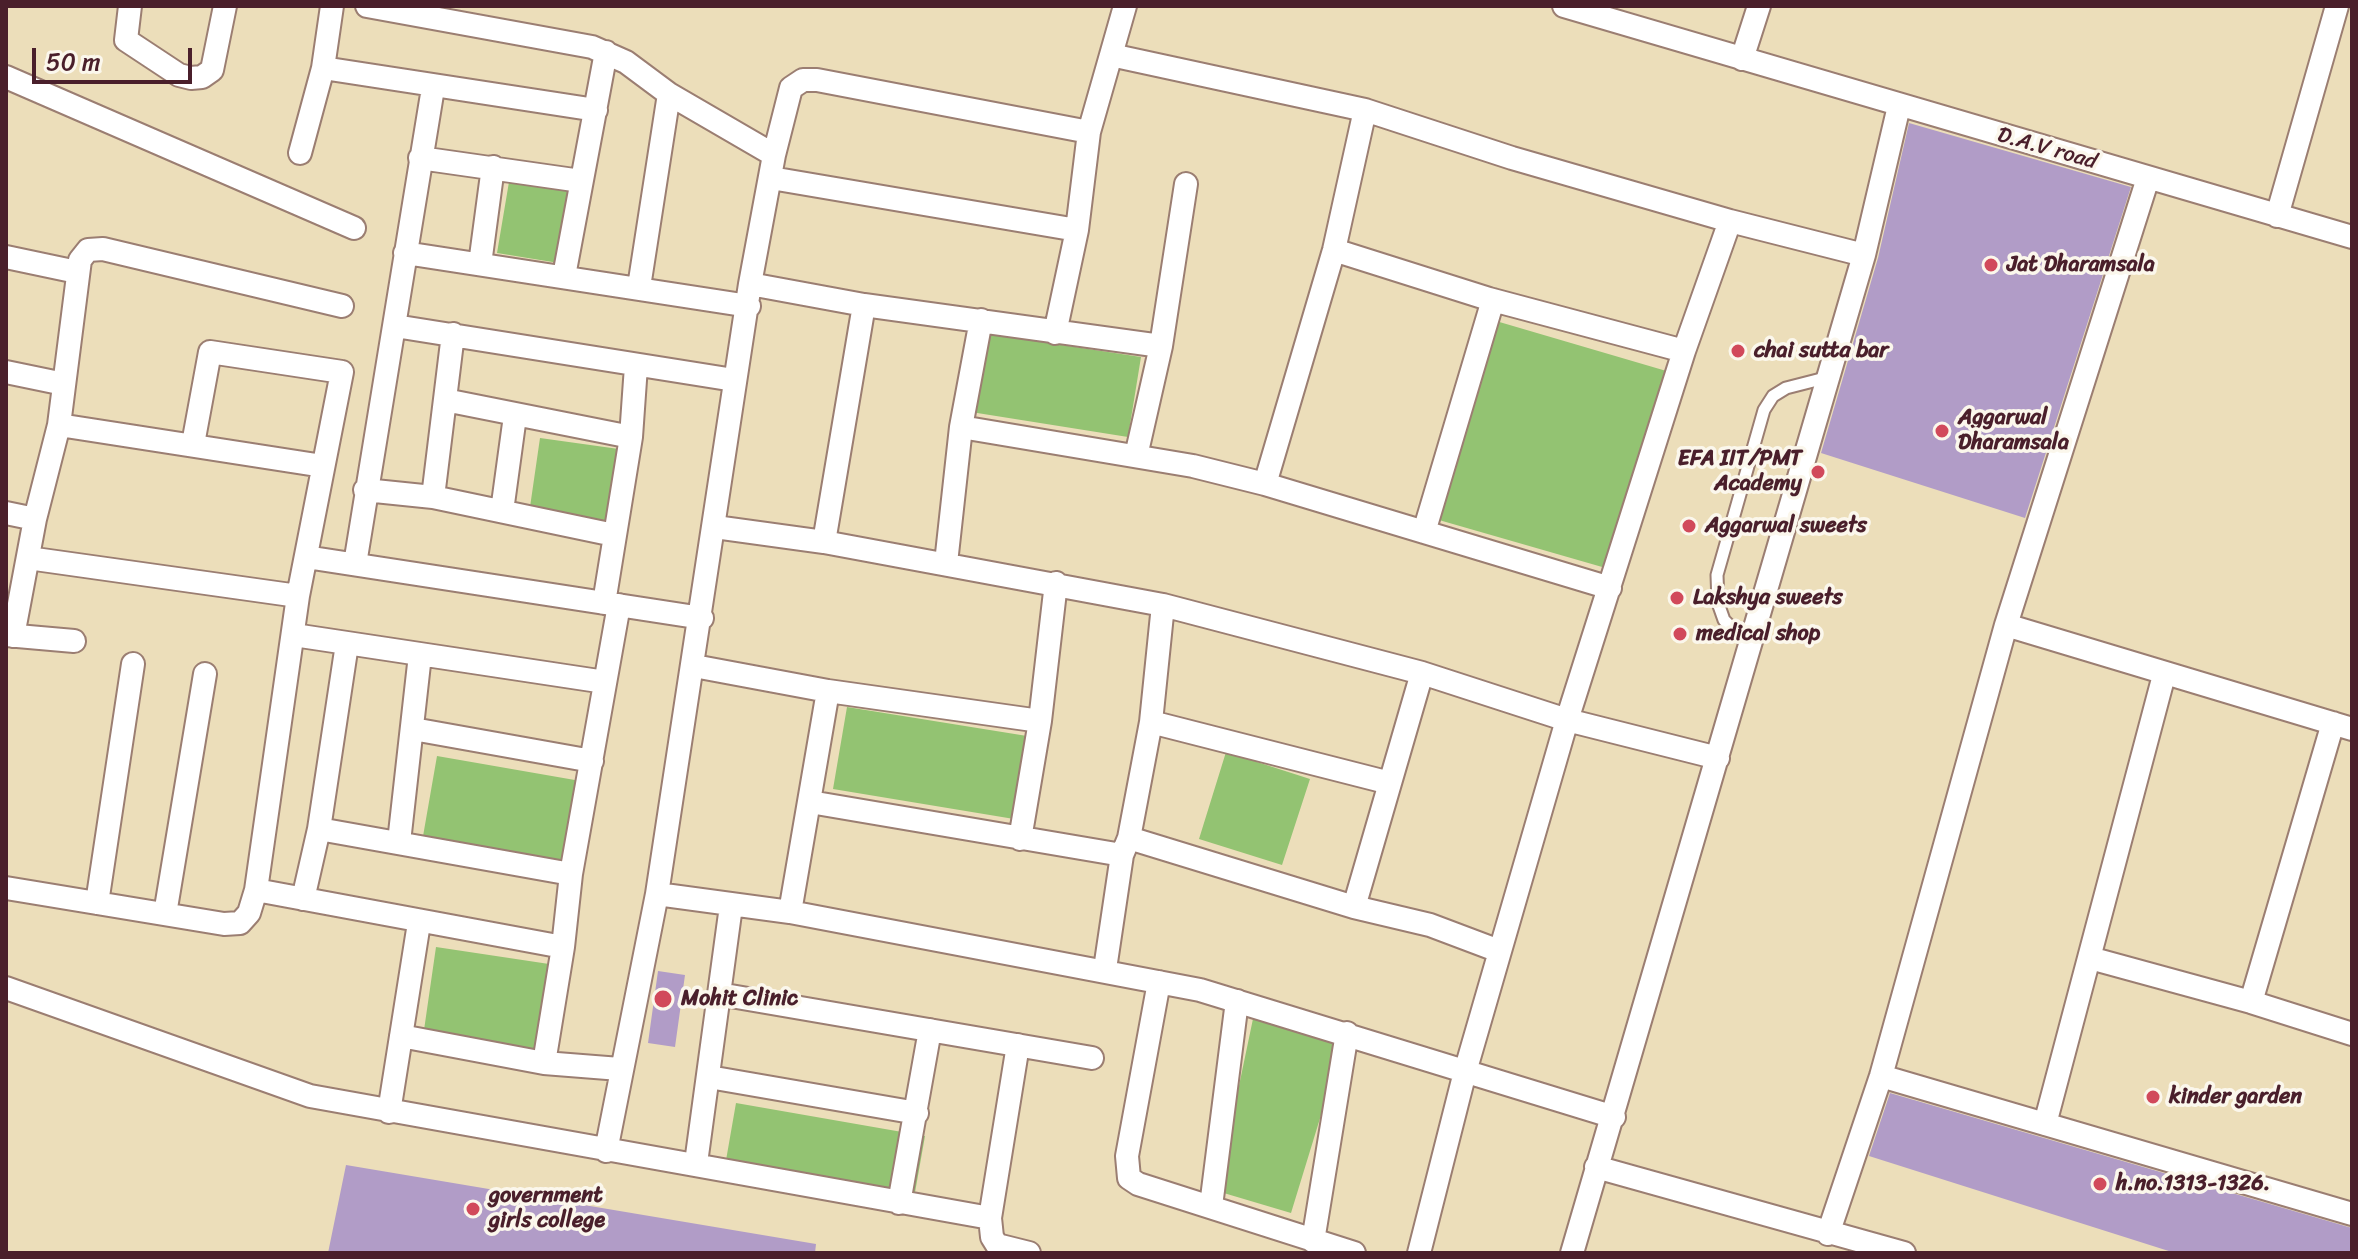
<!DOCTYPE html>
<style>
body{margin:0}
#map{position:relative;width:2358px;height:1259px;overflow:hidden;background:#ecdeba;font-family:Sriracha,sans-serif}
canvas{display:block}
.frame{position:absolute;inset:0;border:8px solid #4a1f2b;pointer-events:none}
.scale{position:absolute;left:32px;top:48px;width:160px;height:36px;box-sizing:border-box;border:4px solid #4a1f2b;border-top:0;padding-left:10px;font-size:24px;line-height:28px;white-space:nowrap;color:#4a1f2b;-webkit-text-stroke:6px #fbf7ec;paint-order:stroke}
</style>
<div id="map">
<canvas width="2358" height="1259"></canvas>
<div class="frame"></div>
<div class="scale">50 m</div>
</div>
<script>
const g = document.querySelector('canvas').getContext('2d');
g.lineJoin = 'round';
function fill(path, color) {
  g.fillStyle = color;
  g.fill(path, 'evenodd');
}
function poly(rows) {
  const path = new Path2D();
  for (const r of rows) {
    path.moveTo(r[0], r[1]);
    for (let i = 2; i < r.length; i += 2) path.lineTo(r[i], r[i + 1]);
  }
  return path;
}
function stroke(path, color, width, dash) {
  g.strokeStyle = color;
  g.lineWidth = width;
  g.lineCap = dash ? 'butt' : 'round';
  g.setLineDash(dash || []);
  g.stroke(path);
}
function label(font, color, halo, rows, align = 'center') {
  g.font = font + ' Sriracha,sans-serif';
  g.lineWidth = 7;
  g.setLineDash([]);
  g.textBaseline = 'middle';
  g.strokeStyle = halo;
  g.fillStyle = color;
  for (const [text, x, y, turn = 0] of rows) {
    g.save();
    g.translate(x, y);
    g.rotate((+turn || 0) * Math.PI / 180);
    g.textAlign = isNaN(turn) ? turn : align;
    if (halo) g.strokeText(text, 0, 0);
    g.fillText(text, 0, 0);
    g.restore();
  }
}
fill(poly([
 [510,176,584,188,571,265,497,253],
 [1496,321,1680,375,1623,573,1439,520],
 [983,333,1141,357,1128,437,971,412],
 [540,438,626,450,615,527,529,514],
 [847,707,1027,736,1014,819,833,789],
 [1226,752,1310,779,1282,865,1199,839],
 [437,756,592,783,577,869,422,842],
 [436,947,569,967,555,1058,423,1037],
 [1254,1014,1344,1040,1291,1213,1217,1191],
 [736,1103,925,1136,914,1198,725,1166]
]), '#93c372');
fill(poly([
 [1909,123,2131,187,2025,518,1821,453,1878,258],
 [658,971,685,975,675,1047,648,1043],
 [1890,1093,2352,1228,2352,1253,2175,1253,1869,1156],
 [346,1165,816,1244,815,1253,328,1253]
]), '#b19cc7');
const lane = poly([
 [1750,646,1724,620,1718,603,1717,575,1764,410,1773,396,1786,388,1829,377]
]);
const street = poly([
 [130,6,126,40,179,75,191,78,202,77,212,70,225,6],
 [367,6,592,47,626,62,669,94,774,155],
 [1564,6,2352,237],
 [1111,55,1365,110,1512,158,1730,221,1864,255],
 [1742,59,1759,6],
 [323,68,596,110],
 [6,77,354,228],
 [300,153,323,68,332,6],
 [420,158,581,181],
 [771,178,1077,230],
 [2277,216,2337,6],
 [1334,250,1489,299,1684,351],
 [405,253,749,306],
 [6,257,77,272],
 [480,264,493,167],
 [564,276,606,52],
 [750,284,864,305,1161,346],
 [639,287,669,94],
 [395,326,734,380],
 [1055,333,1077,230,1089,132,1125,6],
 [6,372,64,384],
 [445,400,631,437],
 [59,425,323,466],
 [961,427,1193,466,1265,484,1610,588],
 [1136,456,1161,346,1186,184],
 [1265,484,1334,250,1365,110],
 [365,490,433,497,614,535],
 [433,497,453,334],
 [502,511,515,416],
 [6,513,35,519],
 [715,527,824,542,1163,605,1422,673,1567,720,1718,758],
 [1424,532,1493,300],
 [824,542,864,305],
 [306,557,702,618],
 [28,558,298,596],
 [946,563,961,427,981,320],
 [355,564,433,88],
 [604,603,631,437,636,366],
 [2006,625,2352,729],
 [6,635,74,641],
 [294,635,605,682],
 [13,636,35,519,59,425,80,260,88,250,103,249,342,306],
 [694,666,828,691,1040,721],
 [1151,722,1390,783],
 [413,729,592,761],
 [810,802,1122,855],
 [319,829,571,874],
 [1129,838,1354,907,1430,925,1499,951],
 [1020,839,1040,721,1056,583],
 [399,842,420,655],
 [6,888,224,924,240,923,249,913,256,890,298,596,342,372,210,352,193,444],
 [256,890,563,947],
 [657,894,790,912,1200,990,1614,1117],
 [303,899,319,829,347,644],
 [97,903,133,664],
 [1354,907,1422,673],
 [790,912,828,691],
 [165,914,205,674],
 [2090,958,2251,1002,2352,1034],
 [1105,969,1122,855,1129,838,1151,722,1163,605],
 [1159,982,1127,1156,1129,1178,1138,1184,1354,1253],
 [6,988,310,1096,990,1218],
 [719,994,1092,1058],
 [2251,1002,2333,723],
 [401,1036,544,1063,620,1069],
 [1018,1045,990,1218,992,1237,997,1245,1029,1253],
 [544,1063,563,947,571,874,619,605],
 [1881,1076,2352,1214],
 [709,1077,917,1113],
 [389,1112,419,923],
 [2045,1124,2164,675],
 [606,1151,657,894,750,284,774,155,791,88,803,80,817,80,1089,132],
 [696,1163,731,906],
 [1596,1167,1904,1253],
 [899,1203,930,1030],
 [1211,1206,1237,1001],
 [1828,1234,1881,1076,2006,625,2148,178],
 [1313,1241,1347,1033],
 [1419,1253,1465,1072,1567,720,1684,351,1730,221],
 [1572,1253,1864,255,1899,106]
]);
stroke(lane, '#9b7e72', 15);
stroke(street, '#9b7e72', 26);
stroke(lane, '#fff', 11);
stroke(street, '#fff', 22);
for (const [x, y, r, color] of [
 [1991,265,8,"#d1495b"],
 [1738,351,8,"#d1495b"],
 [1942,431,8,"#d1495b"],
 [1818,472,8,"#d1495b"],
 [1689,526,8,"#d1495b"],
 [1677,598,8,"#d1495b"],
 [1680,634,8,"#d1495b"],
 [663,999,10,"#d1495b"],
 [2153,1097,8,"#d1495b"],
 [2100,1184,8,"#d1495b"],
 [473,1209,8,"#d1495b"]
]) {
  const dot = new Path2D();
  dot.arc(x, y, r, 0, 2 * Math.PI);
  g.fillStyle = color;
  g.fill(dot);
  stroke(dot, '#fbf7ec', 3);
}
label('22px', '#4a1f2b', '#fbf7ec', [
 ["D.A.V road",2047,149,16]
]);
label('bold 22px', '#4a1f2b', '#fbf7ec', [
 ["Jat Dharamsala",2007,265],
 ["chai sutta bar",1754,351],
 ["Aggarwal",1958,418],
 ["Dharamsala",1958,443],
 ["EFA IIT/PMT",1802,459,"right"],
 ["Academy",1802,484,"right"],
 ["Aggarwal sweets",1705,526],
 ["Lakshya sweets",1693,598],
 ["medical shop",1696,634],
 ["Mohit Clinic",681,999],
 ["kinder garden",2169,1097],
 ["h.no.1313-1326.",2116,1184],
 ["government",489,1196],
 ["girls college",489,1221]
], 'left');
</script>
